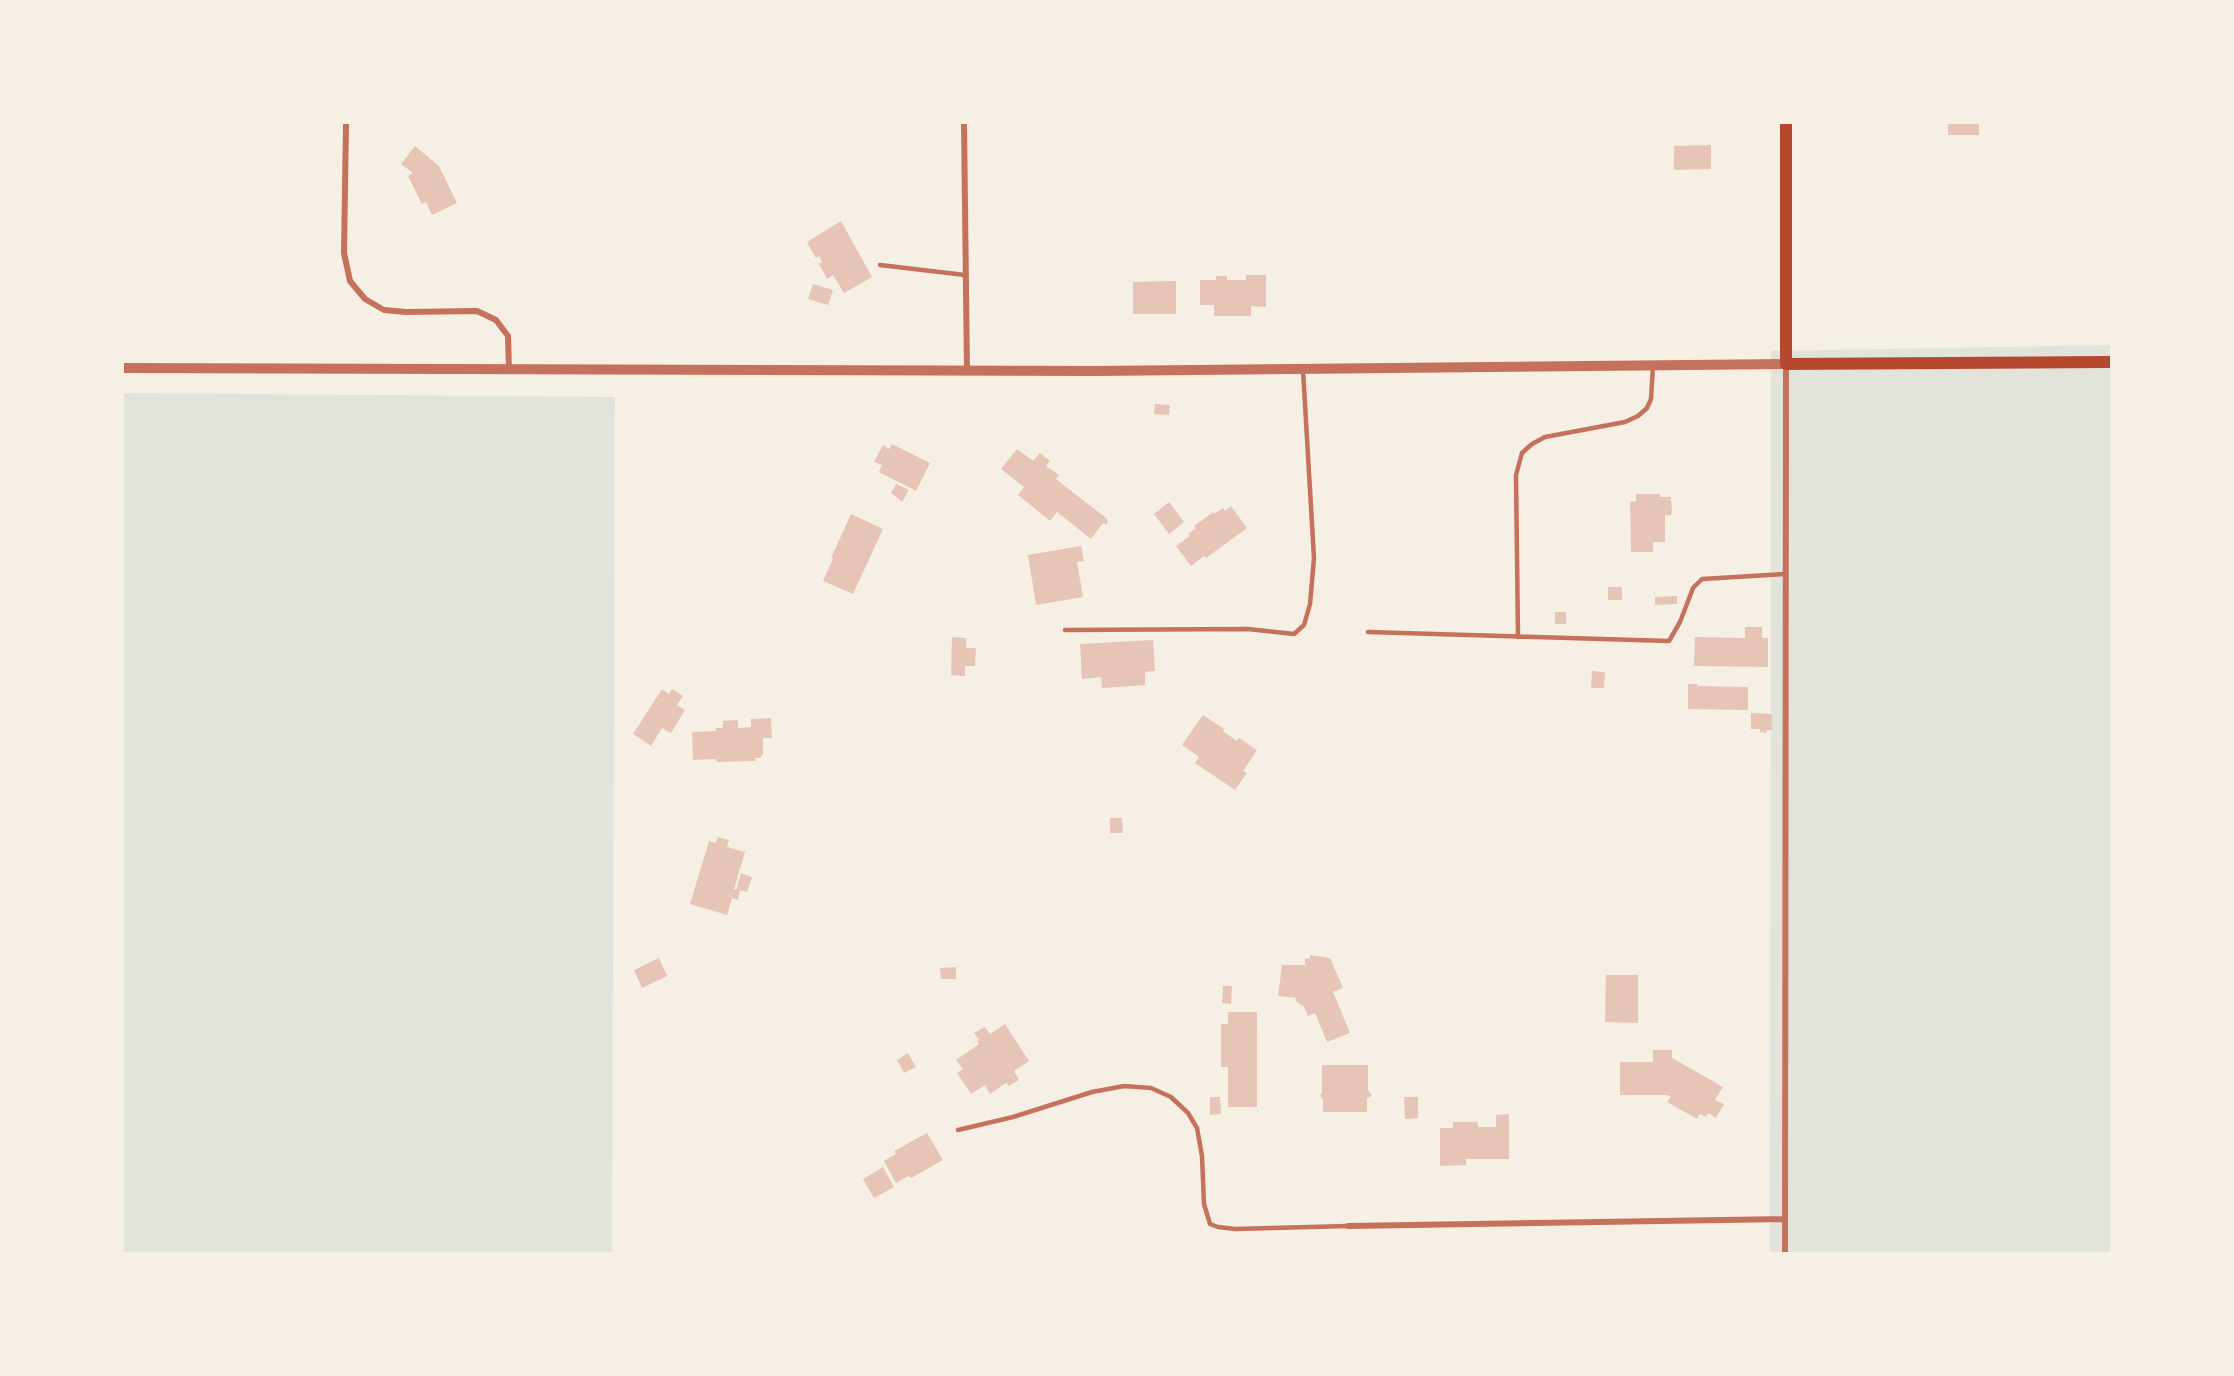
<!DOCTYPE html>
<style>
body{margin:0}
#map{position:relative;width:2234px;height:1376px;overflow:hidden;background:#f6efe4;font-family:"IBM Plex Serif",serif}
canvas{display:block}
.frame{position:absolute;inset:0;border:124px solid #f6efe4;pointer-events:none}
</style>
<div id="map">
<canvas width="2234" height="1376"></canvas>
<div class="frame"></div>
</div>
<script>
const g = document.querySelector('canvas').getContext('2d');
g.lineJoin = 'round';
function fill(path, color) {
  g.fillStyle = color;
  g.fill(path, 'evenodd');
}
function poly(rows) {
  const path = new Path2D();
  for (const r of rows) {
    path.moveTo(r[0], r[1]);
    for (let i = 2; i < r.length; i += 2) path.lineTo(r[i], r[i + 1]);
  }
  return path;
}
function stroke(path, color, width, dash) {
  g.strokeStyle = color;
  g.lineWidth = width;
  g.lineCap = dash ? 'butt' : 'round';
  g.setLineDash(dash || []);
  g.stroke(path);
}
fill(poly([
 [2111,345,2111,1253,1770,1253,1771,351],
 [123,393,615,397,612,1253,123,1253]
]), '#e2e4dc');
fill(poly([
 [1948,123,1979,123,1979,135,1948,135],
 [1711,145,1711,169,1674,170,1674,146],
 [415,146,439,166,457,203,432,215,426,202,422,204,408,176,413,173,401,164],
 [841,221,872,277,844,293,833,275,827,279,819,264,822,262,819,256,816,258,807,242],
 [1246,275,1266,275,1266,307,1251,306,1251,316,1214,316,1214,305,1200,305,1200,280,1216,280,1216,276,1227,276,1227,280,1246,280],
 [1176,281,1176,314,1133,314,1133,282],
 [813,284,833,290,828,305,808,299],
 [1155,404,1170,405,1169,415,1154,414],
 [892,444,930,463,916,491,879,472,882,465,874,462,883,445,889,449],
 [1017,449,1033,461,1040,453,1050,461,1046,466,1059,475,1056,479,1106,518,1108,522,1106,525,1103,523,1091,539,1057,512,1050,521,1018,495,1024,487,1001,469],
 [896,484,909,490,902,502,891,493],
 [1636,494,1660,494,1660,497,1671,497,1672,512,1671,515,1665,515,1665,542,1653,542,1653,552,1631,552,1630,502,1636,501],
 [1169,502,1184,522,1169,534,1154,514],
 [1231,506,1247,528,1206,558,1204,556,1191,566,1176,546,1190,536,1188,534,1196,528,1194,526,1213,512,1214,514,1223,508,1225,511],
 [851,514,883,529,853,594,823,581,833,559,831,558],
 [1081,546,1084,561,1077,562,1083,597,1036,605,1028,555],
 [1608,587,1622,587,1622,600,1608,600],
 [1677,596,1677,604,1655,605,1655,597],
 [1555,612,1566,612,1566,624,1555,624],
 [1745,627,1762,627,1762,638,1768,638,1768,667,1694,666,1695,637,1745,638],
 [952,637,966,638,966,648,976,648,975,666,965,666,965,676,951,675],
 [1153,640,1155,671,1145,672,1145,685,1102,688,1101,677,1082,679,1080,644],
 [1592,671,1605,672,1604,688,1591,688],
 [1688,684,1697,684,1697,686,1748,687,1748,710,1688,709],
 [662,689,669,694,672,689,683,696,677,705,685,710,671,733,662,728,651,746,633,734],
 [1751,713,1772,714,1772,730,1767,730,1766,733,1760,732,1760,729,1751,729],
 [1203,715,1224,729,1223,731,1237,741,1239,738,1257,750,1243,771,1247,773,1235,790,1195,763,1199,757,1182,745],
 [771,718,772,738,763,738,763,754,760,758,755,758,756,761,717,762,716,759,693,760,692,732,716,731,716,728,723,728,723,721,738,720,738,728,751,727,751,719],
 [1110,818,1122,818,1123,833,1110,833],
 [718,837,729,840,727,847,745,852,734,889,736,890,741,873,752,877,747,892,740,890,738,900,732,898,727,915,690,904,709,841,716,843],
 [1310,955,1330,958,1343,988,1333,992,1350,1033,1327,1042,1315,1013,1308,1016,1303,1005,1302,1006,1295,1000,1296,998,1278,996,1282,965,1305,965,1305,958,1310,959],
 [659,958,667,976,642,988,634,970],
 [956,967,956,979,941,979,940,968],
 [1606,975,1638,975,1638,1023,1605,1022],
 [1223,986,1232,986,1231,1004,1222,1003],
 [1228,1012,1257,1012,1257,1107,1228,1107,1228,1067,1221,1067,1221,1024,1228,1024],
 [1005,1024,1029,1061,1014,1071,1019,1080,1009,1086,1006,1083,990,1094,985,1085,971,1094,957,1073,963,1069,956,1060,979,1044,977,1041,979,1040,974,1033,985,1027,990,1034],
 [1653,1050,1672,1050,1672,1058,1723,1087,1715,1100,1724,1104,1716,1118,1708,1113,1706,1117,1700,1114,1697,1119,1667,1102,1671,1097,1667,1095,1620,1095,1620,1062,1653,1062],
 [908,1053,916,1067,904,1073,897,1060],
 [1322,1065,1368,1065,1368,1090,1372,1095,1367,1099,1367,1112,1323,1112,1323,1099,1320,1096,1322,1092],
 [1210,1097,1220,1097,1221,1114,1210,1115],
 [1404,1097,1418,1097,1418,1118,1405,1119],
 [1509,1114,1509,1159,1466,1159,1466,1165,1440,1166,1440,1128,1453,1128,1453,1122,1478,1122,1478,1127,1496,1127,1496,1115],
 [927,1133,943,1160,911,1178,909,1176,896,1183,884,1161,896,1154,894,1151],
 [883,1167,894,1187,874,1198,863,1179]
]), '#e6c5b7');
stroke(poly([
 [880,265,965,275],
 [1065,630,1248,629,1294,634,1304,625,1310,604,1314,558,1303,370],
 [1368,632,1669,641,1680,622,1693,588,1702,579,1785,574],
 [1518,637,1516,475,1522,453,1532,444,1545,437,1625,422,1638,416,1647,408,1651,399,1653,366],
 [958,1130,1013,1117,1092,1092,1124,1086,1151,1088,1171,1097,1188,1113,1197,1128,1202,1156,1204,1204,1210,1224,1218,1227,1235,1229,1348,1226]
]), '#c5725c', 4.5);
stroke(poly([
 [346,123,344,253,350,281,365,299,384,310,406,312,477,311,496,320,508,336,509,370],
 [964,123,967,371],
 [1348,1226,1785,1219],
 [1785,1253,1786,364]
]), '#c5725c', 6);
stroke(poly([
 [123,368,1095,371,1786,364]
]), '#c5725c', 10);
stroke(poly([
 [1786,123,1786,364,2111,362]
]), '#b5482f', 12);
</script>
